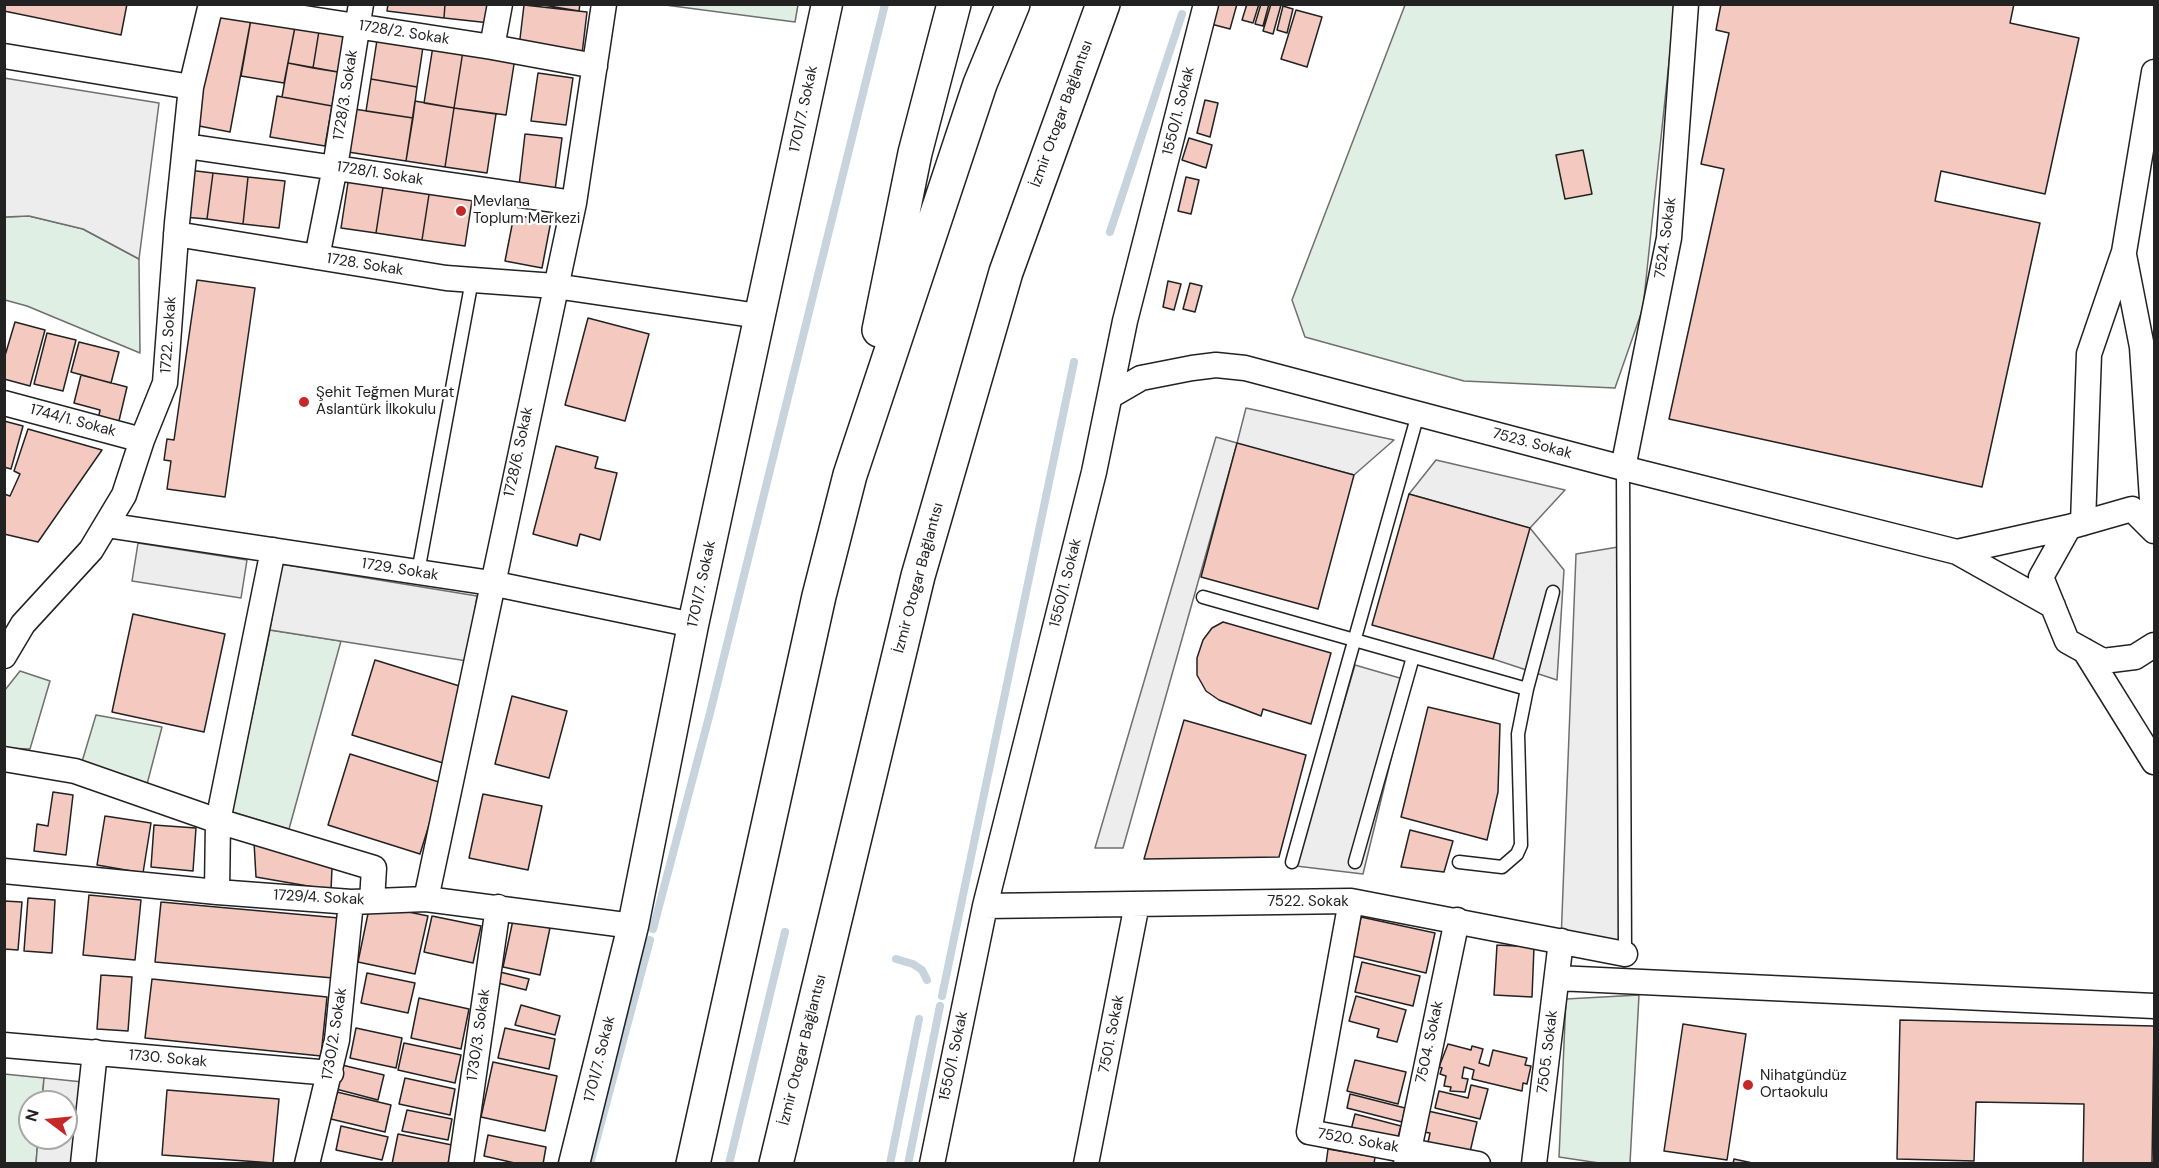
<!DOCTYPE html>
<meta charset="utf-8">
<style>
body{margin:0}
#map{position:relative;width:2159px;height:1168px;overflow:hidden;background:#fff;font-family:"DM Sans",sans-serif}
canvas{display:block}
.frame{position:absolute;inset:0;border:6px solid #222;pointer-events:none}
.north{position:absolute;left:18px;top:1090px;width:60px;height:60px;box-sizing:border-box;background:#fff;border:2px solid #a7a7a7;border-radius:50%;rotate:286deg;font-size:16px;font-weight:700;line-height:24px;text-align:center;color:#222}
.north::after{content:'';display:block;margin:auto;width:21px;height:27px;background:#c62828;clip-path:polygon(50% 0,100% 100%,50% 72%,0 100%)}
</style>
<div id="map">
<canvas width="2159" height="1168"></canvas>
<div class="frame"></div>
<div class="north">N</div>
</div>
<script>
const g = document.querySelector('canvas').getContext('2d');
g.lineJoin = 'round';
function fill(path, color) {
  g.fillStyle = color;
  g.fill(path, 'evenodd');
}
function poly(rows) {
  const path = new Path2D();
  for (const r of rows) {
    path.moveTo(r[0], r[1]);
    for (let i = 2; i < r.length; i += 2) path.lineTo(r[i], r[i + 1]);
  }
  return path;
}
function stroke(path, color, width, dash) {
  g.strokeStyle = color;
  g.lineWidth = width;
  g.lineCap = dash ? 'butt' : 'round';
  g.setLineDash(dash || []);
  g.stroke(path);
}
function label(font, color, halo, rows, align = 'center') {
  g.font = font + ' "DM Sans",sans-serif';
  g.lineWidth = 4.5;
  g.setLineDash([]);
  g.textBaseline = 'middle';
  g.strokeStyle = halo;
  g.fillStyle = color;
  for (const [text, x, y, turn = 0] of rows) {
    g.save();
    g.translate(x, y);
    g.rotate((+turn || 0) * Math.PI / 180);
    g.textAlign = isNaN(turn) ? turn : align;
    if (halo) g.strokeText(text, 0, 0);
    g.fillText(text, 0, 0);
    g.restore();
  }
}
const green = poly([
 [665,5,798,4,798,5,795,22,665,5],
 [1405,5,1675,5,1643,308,1615,388,1464,381,1305,337,1292,300,1405,5],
 [29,216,83,229,139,259,140,353,27,306,5,300,4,217,29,216],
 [270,630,341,641,289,829,232,812,270,630],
 [20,671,50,681,30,749,5,748,5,690,20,671],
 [96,715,162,727,146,788,81,765,96,715],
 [1639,995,1630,1163,1599,1163,1559,1157,1566,999,1639,995],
 [4,1074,44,1078,42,1102,30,1102,30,1138,38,1138,36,1163,5,1163,4,1074]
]);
fill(green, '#e0efe3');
stroke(green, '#6f6f6f', 1.5);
const parking = poly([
 [4,78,159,103,139,259,83,229,29,216,5,217,4,78],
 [1246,408,1394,440,1354,475,1237,444,1123,848,1095,848,1216,437,1237,443,1246,408],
 [1436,460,1565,490,1530,528,1564,570,1557,680,1493,659,1529,528,1409,494,1436,460],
 [138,543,247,560,241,598,132,581,138,543],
 [1624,546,1625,954,1561,941,1576,554,1624,546],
 [281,564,477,596,467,661,270,630,281,564],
 [1355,665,1410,681,1363,874,1296,866,1355,665],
 [44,1078,83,1082,74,1163,36,1164,38,1138,66,1138,66,1102,42,1102,44,1078]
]);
fill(parking, '#ededed');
stroke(parking, '#6f6f6f', 1.5);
stroke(poly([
 [1110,232,1182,14],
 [653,929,710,713,885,4],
 [896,959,913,964,922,970,927,980],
 [942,996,1074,362],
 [590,1164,650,940],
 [729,1164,785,932],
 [890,1164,919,1019],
 [908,1164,940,1006]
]), '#c7d3dd', 8);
const building = poly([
 [4,4,127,4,121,35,4,11,4,4],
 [388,4,445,4,444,18,387,11,388,4],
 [445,4,492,4,490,23,444,18,445,4],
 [537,4,580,4,579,11,537,4],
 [1217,4,1237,4,1230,29,1211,24,1217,4],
 [1247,4,1259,4,1253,23,1242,20,1247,4],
 [1261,4,1269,4,1263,26,1255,24,1261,4],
 [1271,4,1281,5,1273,34,1263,31,1271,4],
 [1721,4,2014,4,2010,23,2079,38,2045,194,1941,171,1935,201,2040,223,1982,487,1669,419,1724,169,1701,164,1729,33,1716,30,1721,4],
 [524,5,587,12,582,54,519,47,524,5],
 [1283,6,1293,9,1287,33,1277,30,1283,6],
 [1296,10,1322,17,1307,67,1281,59,1296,10],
 [214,13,251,19,230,132,194,125,214,13],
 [251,19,295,27,284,83,241,76,251,19],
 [295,27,319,31,313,68,288,63,295,27],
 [319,31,344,36,338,72,313,68,319,31],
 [377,40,423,47,417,87,371,79,377,40],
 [433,46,463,51,454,108,424,103,433,46],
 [463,51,515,58,506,115,454,108,463,51],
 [288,63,338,72,332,106,282,97,288,63],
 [538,73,573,78,566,125,531,121,538,73],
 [371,79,417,87,413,118,366,111,371,79],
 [277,96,332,106,325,146,270,137,277,96],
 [1205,100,1218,103,1210,137,1197,133,1205,100],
 [415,101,454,108,445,167,406,161,415,101],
 [454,108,496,114,487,173,445,167,454,108],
 [354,109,413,118,406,161,348,152,354,109],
 [525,134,562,138,555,190,519,186,525,134],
 [1189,138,1212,145,1206,168,1182,160,1189,138],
 [1583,150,1592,194,1565,199,1556,155,1583,150],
 [188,170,213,173,207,219,183,217,188,170],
 [213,173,248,177,243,224,207,219,213,173],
 [349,176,384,181,376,233,341,228,349,176],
 [248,177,285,181,279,228,243,224,248,177],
 [1186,177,1199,180,1191,214,1178,211,1186,177],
 [384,181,430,188,422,240,376,233,384,181],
 [430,188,473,194,465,246,422,240,430,188],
 [514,215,551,221,542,268,505,261,514,215],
 [197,280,255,288,225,497,167,489,171,461,164,460,167,439,174,440,197,280],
 [1168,281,1181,284,1174,310,1163,307,1168,281],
 [1190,283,1202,286,1195,312,1183,309,1190,283],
 [588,318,649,334,625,421,565,405,588,318],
 [15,322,45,330,30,386,4,379,4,359,15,322],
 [47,333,76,340,63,391,34,384,47,333],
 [79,342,119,352,111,383,71,372,79,342],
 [81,375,127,387,118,425,98,420,100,410,74,403,81,375],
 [4,421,23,426,11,469,4,467,4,421],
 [28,429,102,450,38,542,4,534,4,494,10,496,20,474,14,471,28,429],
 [1237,443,1354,475,1318,609,1201,577,1237,443],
 [556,446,598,457,595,468,617,473,600,540,580,534,577,546,533,534,556,446],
 [1409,494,1530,528,1493,659,1372,625,1409,494],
 [133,614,225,634,204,732,112,712,133,614],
 [1223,622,1331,653,1311,724,1263,709,1261,716,1219,700,1206,691,1197,675,1197,658,1203,640,1212,628,1223,622],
 [375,660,466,688,443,763,352,735,375,660],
 [512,696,567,711,549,778,495,764,512,696],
 [1428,707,1500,724,1498,792,1487,840,1401,817,1428,707],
 [1184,720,1306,755,1279,857,1144,859,1184,720],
 [350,754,442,783,420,854,328,825,350,754],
 [53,792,73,795,66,855,34,851,37,824,48,826,53,792],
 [483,794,542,806,528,870,469,858,483,794],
 [105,816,151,823,143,873,97,865,105,816],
 [154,825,196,828,193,871,151,867,154,825],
 [1410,830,1453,841,1444,872,1401,867,1410,830],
 [254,842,332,868,331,890,256,877,254,842],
 [89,895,141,900,135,960,83,955,89,895],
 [28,898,55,900,52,953,24,951,28,898],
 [4,901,22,902,18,950,4,949,4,901],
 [161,902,339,918,333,978,155,962,161,902],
 [370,904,428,916,415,974,358,962,370,904],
 [432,916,481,926,473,963,424,952,432,916],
 [1361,917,1435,933,1426,973,1353,956,1361,917],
 [513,920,550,928,540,975,503,967,513,920],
 [1497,945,1534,947,1532,997,1494,995,1497,945],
 [1362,962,1420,976,1413,1006,1355,992,1362,962],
 [500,972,529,979,526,990,498,983,500,972],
 [367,973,415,983,408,1013,361,1003,367,973],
 [101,975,132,977,128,1031,97,1029,101,975],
 [152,979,327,997,321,1056,145,1038,152,979],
 [1356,996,1406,1010,1397,1042,1377,1037,1379,1029,1349,1021,1356,996],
 [419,998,469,1009,461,1049,411,1038,419,998],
 [521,1005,560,1016,555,1035,515,1025,521,1005],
 [1900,1020,2154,1026,2152,1164,2083,1164,2084,1104,1976,1102,1974,1161,1897,1159,1900,1020],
 [1683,1024,1746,1034,1727,1160,1664,1151,1683,1024],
 [356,1028,402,1038,396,1068,350,1058,356,1028],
 [505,1028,555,1039,549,1069,498,1058,505,1028],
 [404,1043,461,1055,455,1083,398,1070,404,1043],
 [1448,1044,1471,1050,1472,1046,1483,1049,1479,1063,1489,1066,1493,1050,1527,1058,1525,1065,1531,1066,1527,1084,1523,1083,1522,1091,1472,1079,1474,1070,1464,1067,1462,1078,1468,1079,1465,1092,1450,1091,1451,1087,1444,1086,1446,1076,1440,1074,1442,1068,1439,1067,1448,1044],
 [1355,1060,1406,1072,1398,1104,1347,1091,1355,1060],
 [493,1062,557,1076,545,1131,481,1117,493,1062],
 [342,1065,384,1075,378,1100,336,1089,342,1065],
 [405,1078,455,1089,450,1115,399,1104,405,1078],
 [1471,1085,1488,1089,1480,1119,1435,1108,1439,1091,1468,1098,1471,1085],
 [167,1090,279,1099,273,1163,162,1155,167,1090],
 [337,1092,391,1105,385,1132,331,1119,337,1092],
 [1350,1094,1405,1108,1402,1122,1347,1108,1350,1094],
 [407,1110,452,1119,448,1140,402,1131,407,1110],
 [1428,1111,1477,1122,1470,1152,1427,1147,1430,1133,1423,1132,1428,1111],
 [1355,1114,1401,1126,1397,1141,1351,1130,1355,1114],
 [341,1126,388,1137,382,1160,336,1150,341,1126],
 [398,1134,452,1145,448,1164,392,1164,398,1134],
 [488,1135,546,1147,543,1164,519,1164,484,1156,488,1135],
 [1328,1149,1375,1157,1374,1164,1326,1164,1328,1149],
 [1734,1159,1757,1164,1733,1164,1734,1159]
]);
fill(building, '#f3c9c0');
stroke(building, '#222', 1.5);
const service = poly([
 [1623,468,1625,954],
 [418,572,472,280],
 [1203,597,1527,689,1553,592],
 [1292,862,1418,414],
 [1355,862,1413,657],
 [1459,862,1502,867,1517,854,1521,845,1518,734,1527,689]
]);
const minor = poly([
 [213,4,492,47,595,66],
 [492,47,500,4],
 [4,56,191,87],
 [186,146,574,203],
 [176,234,446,278,555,286,759,316],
 [2124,255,2142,347,2154,530],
 [317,257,335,167,361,4],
 [1110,396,1141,378,1192,368,1216,365,1245,368,1623,468,1957,552,2053,606],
 [4,403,142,440],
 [1623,468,1669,238,1686,4],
 [2083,523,2089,354,2124,252,2154,72],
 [106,525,491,583,693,625],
 [2154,531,2132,509,2069,527,2041,577,2067,641,2103,661,2135,657,2154,645],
 [1957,552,2069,527],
 [2085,651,2154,762],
 [4,656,23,624,91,550,124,495,142,440,165,383,177,223,191,87,211,4],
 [4,759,75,771,218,821,374,868,372,901],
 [4,871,217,892,351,902,426,899,633,926],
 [217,892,218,821,273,550],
 [426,899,574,203,604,4],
 [1351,901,1309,1132,1478,1164],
 [985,906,1351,901,1625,954],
 [1557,978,2154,1006],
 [4,1045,331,1073],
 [83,1164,95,1052],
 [307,1164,337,1040,351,902],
 [461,1164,498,907],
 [932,1164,985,906,1094,472,1125,321,1206,4],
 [1086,1164,1137,904],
 [1406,1164,1457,920],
 [1534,1164,1561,941]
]);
const tertiary = poly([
 [574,1164,633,926,693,625,827,4]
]);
const motorway = poly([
 [879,330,915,153,954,4],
 [693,1164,819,596,850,475,980,84,1013,4],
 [776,1164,918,576,1006,272,1103,4]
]);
stroke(service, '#222', 15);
stroke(minor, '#222', 27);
stroke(tertiary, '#222', 33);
stroke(motorway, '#222', 36);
stroke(service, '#fff', 12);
stroke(minor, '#fff', 24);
stroke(tertiary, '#fff', 30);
stroke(motorway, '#fff', 33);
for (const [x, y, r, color] of [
 [461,211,6,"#c62828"],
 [304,402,6,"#c62828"],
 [1748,1085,6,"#c62828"]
]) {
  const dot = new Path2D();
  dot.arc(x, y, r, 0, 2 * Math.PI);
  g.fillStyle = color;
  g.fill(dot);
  stroke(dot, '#fff', 2);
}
label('15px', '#222', '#fff', [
 ["1728/2. Sokak",404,33,9],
 ["1728/3. Sokak",346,95,-81],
 ["1701/7. Sokak",804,109,-78],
 ["1550/1. Sokak",1179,111,-76],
 ["İzmir Otogar Bağlantısı",1062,114,-70],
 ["1728/1. Sokak",380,174,9],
 ["7524. Sokak",1666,238,-82],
 ["1728. Sokak",365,265,9],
 ["1722. Sokak",169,335,-86],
 ["1744/1. Sokak",73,421,15],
 ["7523. Sokak",1532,444,15],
 ["1728/6. Sokak",519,452,-78],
 ["1729. Sokak",400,570,9],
 ["İzmir Otogar Bağlantısı",919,578,-75],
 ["1550/1. Sokak",1066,583,-76],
 ["1701/7. Sokak",702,584,-78],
 ["1729/4. Sokak",319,898,3],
 ["7522. Sokak",1308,902],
 ["1730/2. Sokak",335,1034,-81],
 ["7501. Sokak",1112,1034,-79],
 ["1730/3. Sokak",479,1035,-82],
 ["7504. Sokak",1430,1042,-78],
 ["İzmir Otogar Bağlantısı",803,1050,-76],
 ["7505. Sokak",1548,1052,-83],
 ["1550/1. Sokak",954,1056,-78],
 ["1730. Sokak",168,1059,5],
 ["1701/7. Sokak",600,1059,-76],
 ["7520. Sokak",1358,1141,10]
]);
label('15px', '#222', '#fff', [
 ["Mevlana",473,202],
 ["Toplum Merkezi",473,219],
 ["Şehit Teğmen Murat",316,393],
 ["Aslantürk İlkokulu",316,410],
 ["Nihatgündüz",1760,1076],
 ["Ortaokulu",1760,1093]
], 'left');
</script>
